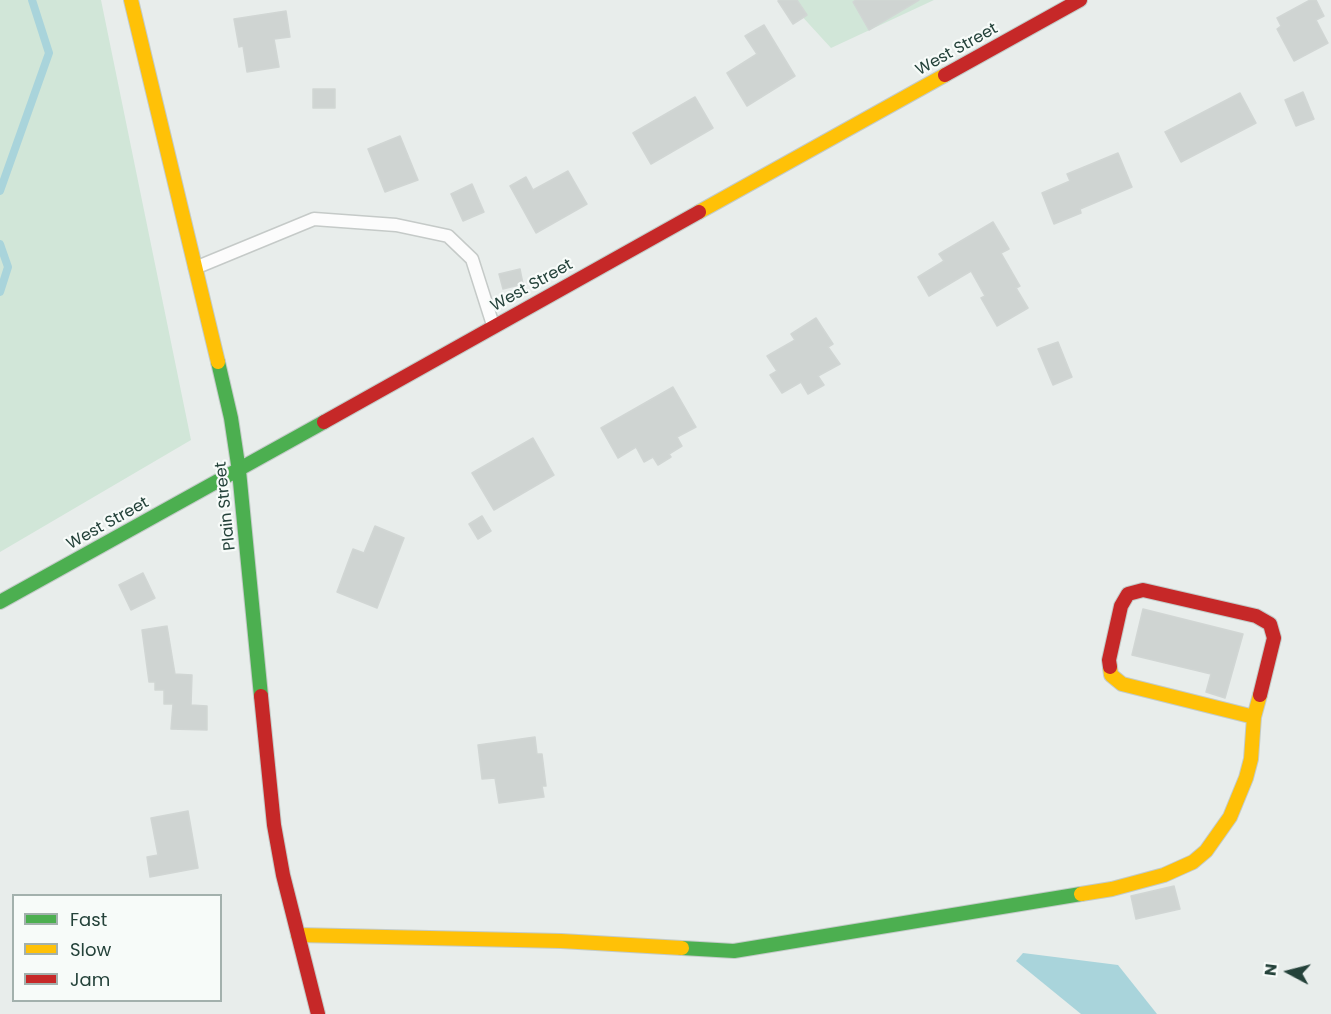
<!DOCTYPE html>
<style>
body{margin:0}
#map{position:relative;width:1331px;height:1014px;overflow:hidden;background:#e8edeb;font-family:Poppins,sans-serif}
canvas{display:block}
.legend{position:absolute;left:12px;top:894px;width:210px;height:108px;box-sizing:border-box;background:#f7fbf9;border:2px solid #a3b1ad;margin:0;padding:8px 10px;list-style:none;font-size:18px;color:#24423a}
.legend li{display:flex;align-items:center;gap:12px;height:30px}
.legend b{width:30px;border:2px solid #a3b1ad}
.north{position:absolute;left:1259px;top:942px;width:60px;height:60px;-webkit-text-stroke:4px #f7fbf9;paint-order:stroke;rotate:277deg;font-size:16px;font-weight:700;line-height:24px;text-align:center;color:#24423a}
.north::after{content:'';display:block;margin:auto;width:21px;height:27px;background:#24423a;clip-path:polygon(50% 0,100% 100%,50% 72%,0 100%)}
</style>
<div id="map">
<canvas width="1331" height="1014"></canvas>
<ul class="legend">
<li><b style="height:8px;background:#4caf50"></b>Fast</li>
<li><b style="height:8px;background:#ffc107"></b>Slow</li>
<li><b style="height:8px;background:#c62828"></b>Jam</li>
</ul>
<div class="north">N</div>
</div>
<script>
const g = document.querySelector('canvas').getContext('2d');
g.lineJoin = 'round';
function fill(path, color) {
  g.fillStyle = color;
  g.fill(path, 'evenodd');
}
function poly(rows) {
  const path = new Path2D();
  for (const r of rows) {
    path.moveTo(r[0], r[1]);
    for (let i = 2; i < r.length; i += 2) path.lineTo(r[i], r[i + 1]);
  }
  return path;
}
function stroke(path, color, width, dash) {
  g.strokeStyle = color;
  g.lineWidth = width;
  g.lineCap = dash ? 'butt' : 'round';
  g.setLineDash(dash || []);
  g.stroke(path);
}
function label(font, color, halo, rows, align = 'center') {
  g.font = font + ' Poppins,sans-serif';
  g.lineWidth = 4.5;
  g.setLineDash([]);
  g.textBaseline = 'middle';
  g.strokeStyle = halo;
  g.fillStyle = color;
  for (const [text, x, y, turn = 0] of rows) {
    g.save();
    g.translate(x, y);
    g.rotate((+turn || 0) * Math.PI / 180);
    g.textAlign = isNaN(turn) ? turn : align;
    if (halo) g.strokeText(text, 0, 0);
    g.fillText(text, 0, 0);
    g.restore();
  }
}
fill(poly([
 [0,0,101,0,191,440,0,552],
 [787,0,934,0,831,48]
]), '#d1e6d8');
fill(poly([
 [1023,953,1118,965,1157,1014,1081,1014,1016,961]
]), '#a9d4db');
stroke(poly([
 [0,191,49,53,32,0],
 [0,244,8,267,0,292]
]), '#a9d4db', 8);
const building = poly([
 [780,0,797,0,807,15,793,24,778,1,780,0],
 [856,0,919,0,869,30,853,2,856,0],
 [1310,0,1316,0,1324,16,1316,20,1328,43,1294,61,1277,29,1281,26,1277,18,1310,0],
 [286,11,290,37,274,39,279,67,247,72,243,46,239,47,234,19,286,11],
 [764,25,795,76,747,106,727,73,757,54,745,36,764,25],
 [313,89,335,89,335,108,313,108,313,89],
 [1303,92,1314,119,1296,126,1285,100,1303,92],
 [1240,93,1256,123,1181,162,1165,132,1240,93],
 [695,97,713,128,651,164,633,133,695,97],
 [400,136,418,180,385,192,368,149,400,136],
 [1118,153,1132,187,1080,209,1081,213,1054,224,1042,193,1070,181,1067,174,1118,153],
 [568,171,587,204,536,233,510,186,526,177,533,190,568,171],
 [472,184,484,212,463,221,451,194,472,184],
 [993,222,1009,249,1001,253,1020,286,1016,288,1028,308,997,326,981,298,985,296,971,271,929,296,918,277,944,261,939,254,993,222],
 [520,269,523,284,503,289,499,274,520,269],
 [816,318,833,344,828,347,840,364,818,376,824,385,808,394,801,382,782,393,770,375,777,371,767,356,795,340,791,334,816,318],
 [1058,342,1072,377,1053,385,1038,349,1058,342],
 [673,387,696,427,677,437,682,446,669,454,671,457,658,465,653,457,644,462,636,447,618,458,601,428,673,387],
 [533,438,554,475,494,510,472,473,533,438],
 [482,516,491,531,478,539,469,524,482,516],
 [375,526,404,538,377,608,337,592,353,549,364,553,375,526],
 [143,573,155,598,131,610,119,585,143,573],
 [1143,609,1243,634,1225,698,1206,692,1211,674,1132,655,1143,609],
 [167,626,175,674,192,675,191,705,207,706,207,730,171,729,173,704,164,704,164,690,155,690,155,682,149,682,142,630,167,626],
 [535,737,537,754,542,754,546,786,542,786,544,797,499,803,495,778,482,779,478,745,535,737],
 [188,811,198,868,150,877,147,857,158,855,151,818,188,811],
 [1174,886,1180,909,1136,919,1131,896,1174,886]
]);
fill(building, '#cfd4d2');
stroke(building, '#d1d6d4', 1.5);
const lane = poly([
 [195,268,314,219,396,225,448,236,472,259,493,325]
]);
const fast = poly([
 [218,362,231,418,239,471,261,696],
 [0,602,324,422],
 [682,948,734,951,1081,894]
]);
const slow = poly([
 [131,0,218,362],
 [699,212,945,75],
 [1110,667,1111,675,1122,684,1254,717],
 [1081,894,1112,889,1164,875,1193,862,1206,851,1230,817,1246,778,1251,759,1254,717,1260,695],
 [298,935,561,941,682,948]
]);
const jam = poly([
 [945,75,1080,0],
 [324,422,699,212],
 [1110,667,1109,660,1121,606,1128,594,1143,590,1256,616,1270,624,1274,638,1260,695],
 [261,696,274,825,283,875,318,1014]
]);
stroke(lane, '#c5cac8', 15);
stroke(fast, '#c3cbc8', 16);
stroke(slow, '#c3cbc8', 16);
stroke(jam, '#c3cbc8', 16);
stroke(lane, '#fcfcfc', 12);
stroke(fast, '#4caf50', 14);
stroke(slow, '#ffc107', 14);
stroke(jam, '#c62828', 14);
label('16px', '#24423a', '#f7fbf9', [
 ["West Street",957,50,-29],
 ["West Street",532,286,-29],
 ["Plain Street",226,506,-96],
 ["West Street",108,524,-29]
]);
</script>
